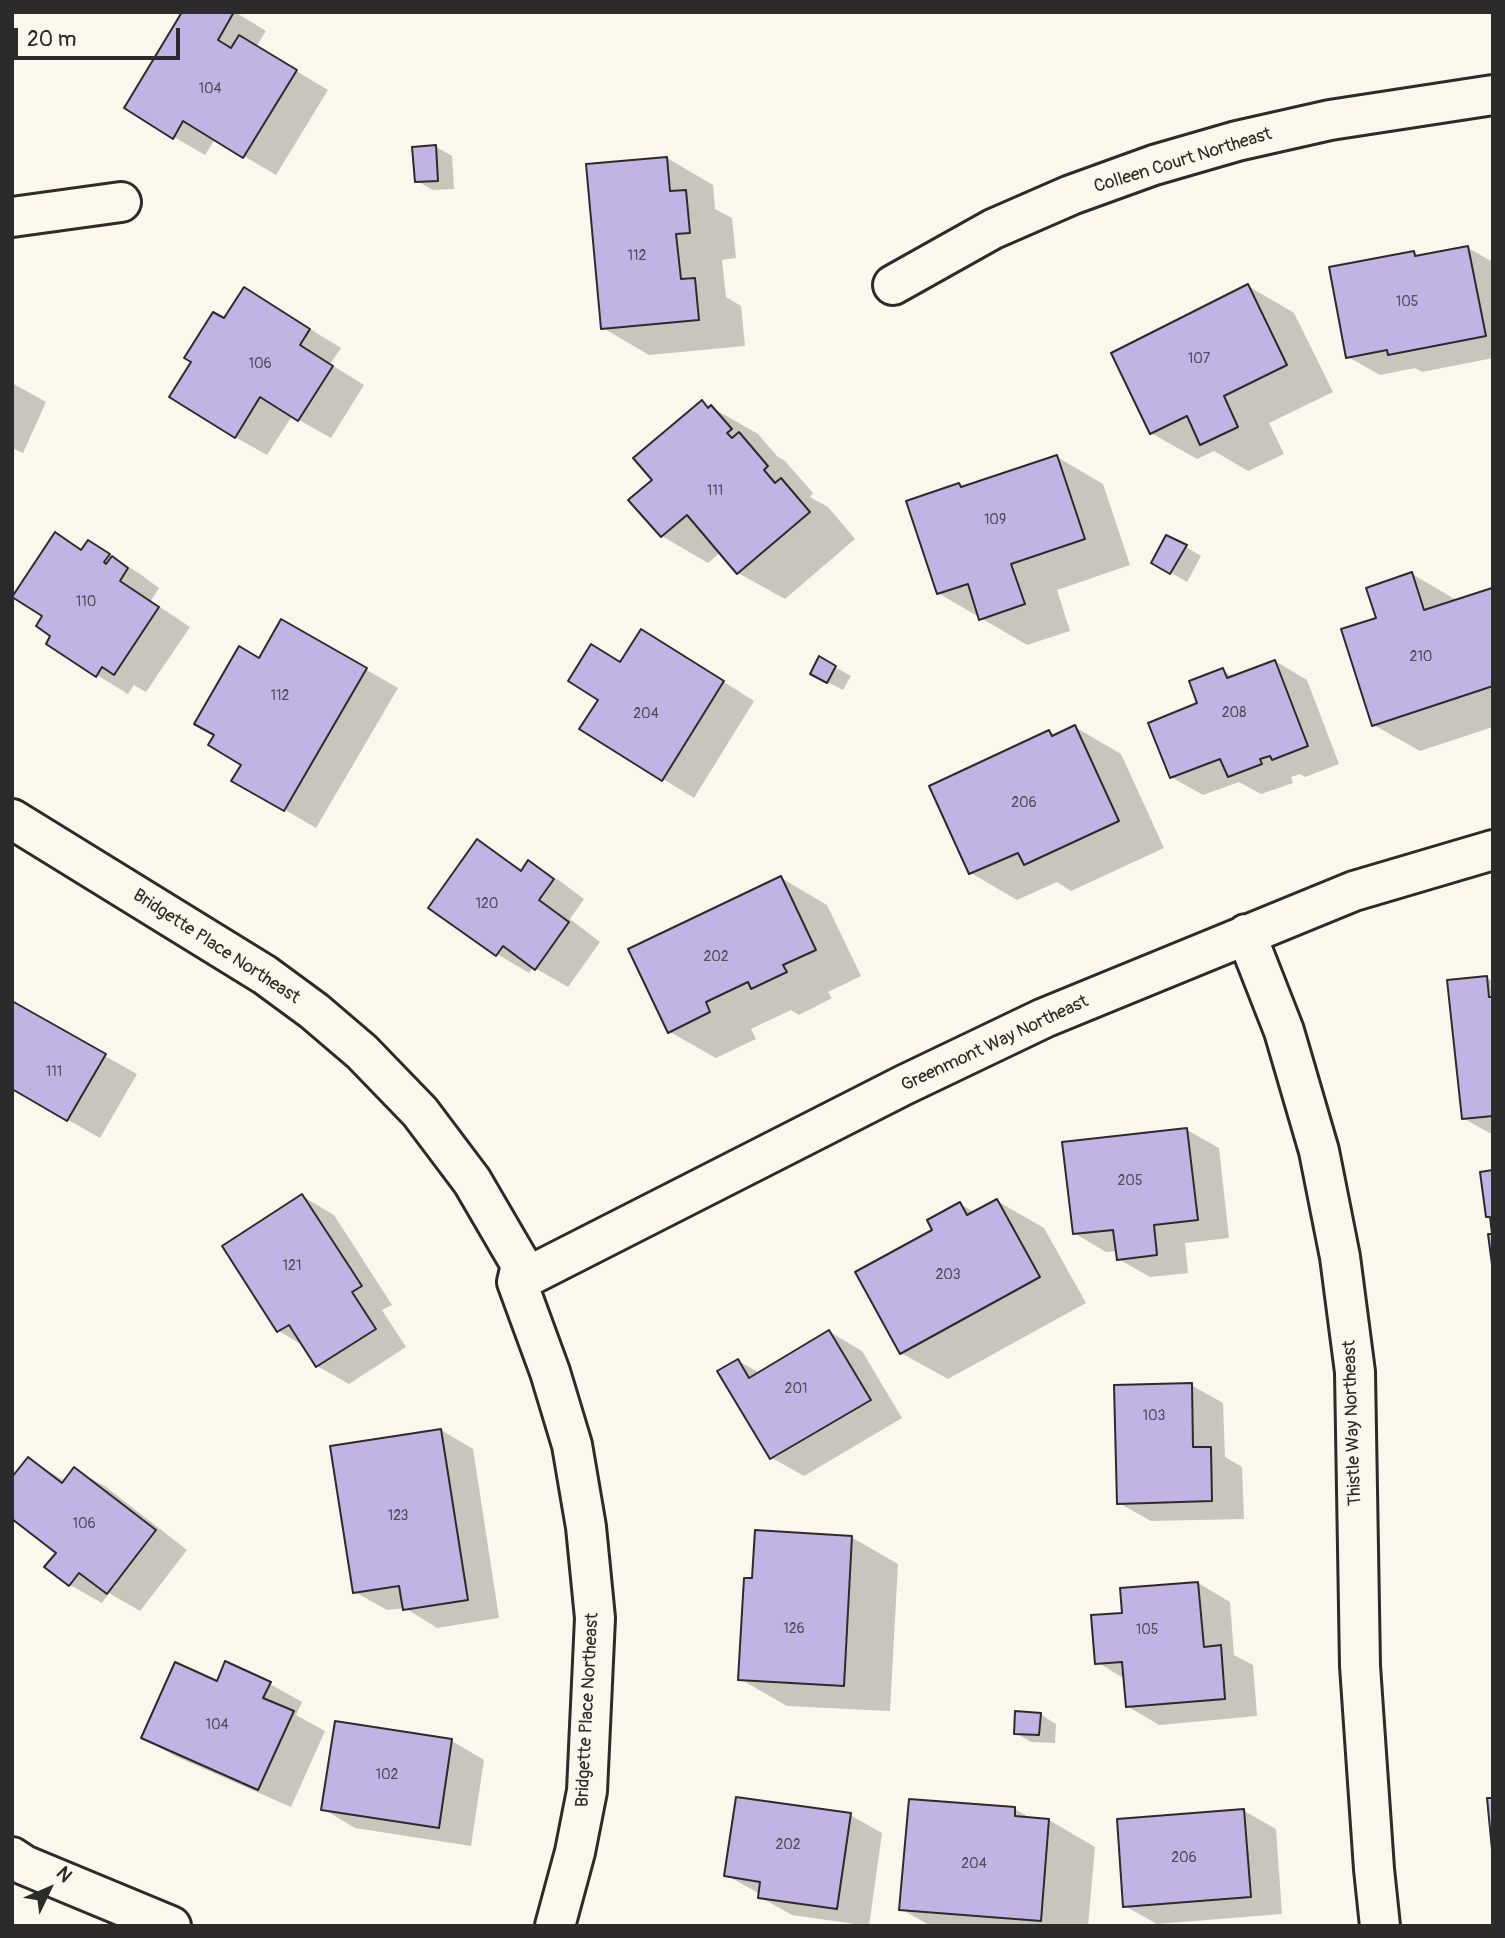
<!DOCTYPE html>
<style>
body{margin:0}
#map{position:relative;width:1505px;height:1938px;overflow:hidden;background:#fbf7ec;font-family:Pangolin,sans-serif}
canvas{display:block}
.frame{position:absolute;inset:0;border:14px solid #2b2b2b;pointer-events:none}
.north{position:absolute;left:14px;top:1854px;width:70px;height:70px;-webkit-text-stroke:5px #fbf7ec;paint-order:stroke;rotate:46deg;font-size:19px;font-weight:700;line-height:28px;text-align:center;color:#2b2b2b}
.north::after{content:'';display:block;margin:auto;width:24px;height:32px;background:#2b2b2b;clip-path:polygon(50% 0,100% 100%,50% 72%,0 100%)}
.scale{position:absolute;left:14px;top:28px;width:166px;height:32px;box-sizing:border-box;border:4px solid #2b2b2b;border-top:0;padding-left:9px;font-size:21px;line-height:24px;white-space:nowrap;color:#2b2b2b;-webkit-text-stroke:5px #fbf7ec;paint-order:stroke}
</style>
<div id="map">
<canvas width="1505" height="1938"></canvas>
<div class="frame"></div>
<div class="north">N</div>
<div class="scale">20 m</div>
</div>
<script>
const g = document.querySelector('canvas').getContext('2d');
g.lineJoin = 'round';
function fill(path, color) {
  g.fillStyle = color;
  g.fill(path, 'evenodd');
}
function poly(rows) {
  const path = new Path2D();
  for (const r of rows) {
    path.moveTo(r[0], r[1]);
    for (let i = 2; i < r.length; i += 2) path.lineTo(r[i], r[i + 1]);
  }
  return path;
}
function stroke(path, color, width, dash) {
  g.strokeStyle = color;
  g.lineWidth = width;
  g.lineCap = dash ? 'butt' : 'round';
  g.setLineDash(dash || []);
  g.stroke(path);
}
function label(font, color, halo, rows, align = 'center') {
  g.font = font + ' Pangolin,sans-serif';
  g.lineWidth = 7;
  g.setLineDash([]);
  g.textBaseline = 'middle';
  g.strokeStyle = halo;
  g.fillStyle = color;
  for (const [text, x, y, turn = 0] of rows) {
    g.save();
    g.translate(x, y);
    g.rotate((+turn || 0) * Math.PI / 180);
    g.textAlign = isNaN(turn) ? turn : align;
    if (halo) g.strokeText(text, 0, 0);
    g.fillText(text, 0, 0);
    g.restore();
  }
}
fill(poly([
 [184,12,235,12,266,31,256,47,328,90,276,175,215,139,205,155,174,137],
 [436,147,452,156,454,189,433,190,417,181],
 [667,158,713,185,715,209,732,218,736,258,722,260,726,297,741,306,745,346,649,355,603,328],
 [1468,248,1493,262,1493,358,1422,372,1415,368,1380,375,1348,357,1414,253,1421,257],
 [1248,286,1294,313,1333,392,1269,423,1284,454,1248,471,1214,451,1197,459,1151,433],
 [276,308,341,348,330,364,364,385,331,438,292,416,267,455,235,437],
 [12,383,46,402,23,453,12,448],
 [702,402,758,434,777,456,785,461,813,493,810,497,828,507,855,539,785,599,738,573,721,552,708,563,662,536,654,480],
 [1057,457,1103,484,1130,565,1057,590,1070,631,1027,645,938,593,959,485,964,488],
 [55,534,82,549,89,542,140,574,159,588,151,601,190,627,146,692,134,685,128,694,97,675,53,636,45,615],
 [1186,547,1201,556,1187,582,1153,562],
 [1412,574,1458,601,1493,590,1493,727,1420,751,1374,725,1378,619],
 [282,621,398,688,316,828,234,780,243,764],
 [673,650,754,701,694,798,663,779,621,663],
 [820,659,851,676,843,690,812,674],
 [1275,661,1307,680,1339,764,1305,777,1300,774,1291,777,1293,783,1261,794,1239,782,1203,795,1171,777,1200,704,1222,670,1234,677],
 [1075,727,1121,754,1164,848,1071,891,1057,882,1017,900,971,873,1049,732,1055,736],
 [477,842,523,870,528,863,560,881,584,899,570,919,600,942,568,987,533,967,529,973,497,954,430,907],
 [781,878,827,905,861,976,828,992,832,998,799,1015,791,1010,751,1029,756,1039,716,1058,670,1032],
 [1487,978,1493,982,1493,1135,1463,1118],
 [105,1056,137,1074,100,1138,12,1088],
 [1187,1130,1219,1148,1229,1238,1185,1243,1188,1273,1150,1277,1118,1259,1117,1251,1106,1252,1074,1233],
 [302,1196,334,1215,392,1305,382,1310,406,1347,349,1384,317,1366,304,1346,279,1331],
 [997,1201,1044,1228,1086,1303,948,1379,901,1353,934,1231,960,1204,976,1213],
 [830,1332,862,1351,902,1418,804,1476,772,1458,738,1361,760,1373],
 [1191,1385,1223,1403,1225,1457,1242,1467,1244,1519,1151,1521,1119,1503],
 [441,1430,473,1449,499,1618,437,1628,405,1608,387,1610,355,1592],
 [28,1459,65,1481,75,1469,106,1487,187,1550,140,1611,109,1593,102,1603,70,1585],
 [851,1537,898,1564,890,1711,787,1706,740,1679],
 [1198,1583,1230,1602,1234,1655,1253,1665,1257,1716,1159,1725,1127,1706,1125,1679,1097,1662,1124,1614],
 [217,1683,270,1684,302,1702,296,1715,325,1731,291,1807,175,1756,143,1738],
 [1040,1714,1056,1724,1055,1743,1031,1742,1016,1733],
 [452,1741,484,1760,471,1846,355,1828,323,1809],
 [1015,1809,1032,1819,1049,1820,1095,1847,1088,1926,931,1926,901,1909],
 [1244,1811,1276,1829,1282,1914,1157,1924,1125,1906],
 [850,1815,882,1833,869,1926,792,1915,760,1897,760,1894,726,1875]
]), '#0003');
const building = poly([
 [182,12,234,12,218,40,231,48,239,35,297,70,243,158,183,121,173,139,124,108,182,12],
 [436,145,438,181,415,182,412,147,436,145],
 [667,157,670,191,686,190,690,233,676,234,681,279,695,278,699,320,601,329,586,164,667,157],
 [1468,246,1486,336,1388,355,1387,350,1346,358,1329,267,1414,251,1415,256,1468,246],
 [1248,284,1287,365,1224,396,1238,427,1200,445,1187,416,1150,434,1111,353,1248,284],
 [244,287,310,329,300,345,333,366,298,421,260,397,235,438,169,397,191,362,184,358,213,312,224,318,244,287],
 [702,400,708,408,711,405,732,429,727,433,732,438,739,432,768,466,764,470,775,483,781,478,810,512,737,574,687,515,661,537,628,500,652,480,633,458,702,400],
 [1057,455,1085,539,1011,564,1025,604,979,620,968,584,937,594,906,501,959,483,961,487,1057,455],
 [55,532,81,550,88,540,110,554,104,562,106,564,112,556,128,568,120,581,159,607,114,675,102,667,96,677,46,644,50,636,36,626,42,616,12,597,55,532],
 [1166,535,1187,545,1170,574,1151,563,1166,535],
 [1412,572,1424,610,1492,588,1493,686,1372,726,1341,629,1376,618,1366,588,1412,572],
 [281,619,367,668,284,811,231,781,241,765,208,745,214,735,194,724,239,646,259,658,281,619],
 [641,629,724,681,662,781,579,729,598,700,568,681,591,644,620,662,641,629],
 [819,656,836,666,827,683,810,674,819,656],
 [1275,660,1308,746,1272,760,1270,756,1260,759,1262,764,1228,777,1220,759,1170,778,1148,723,1197,703,1189,681,1223,668,1227,678,1275,660],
 [1075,725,1119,821,1024,865,1018,853,969,874,929,786,1049,730,1052,736,1075,725],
 [477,839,521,871,528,860,554,879,539,900,569,922,535,970,503,946,496,956,428,908,477,839],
 [781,876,816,950,783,965,787,972,751,989,748,982,706,1002,710,1012,668,1033,628,949,781,876],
 [1487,976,1489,997,1493,997,1493,1116,1462,1119,1447,980,1487,976],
 [12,1001,106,1054,67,1121,12,1089,12,1001],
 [1187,1128,1198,1220,1154,1225,1157,1255,1117,1260,1113,1230,1073,1234,1062,1142,1187,1128],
 [1493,1170,1493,1272,1488,1234,1492,1234,1490,1217,1486,1217,1480,1172,1493,1170],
 [302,1194,362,1286,352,1292,376,1329,316,1367,289,1325,277,1332,222,1246,302,1194],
 [997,1199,1040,1277,900,1354,855,1272,932,1230,927,1220,960,1202,967,1215,997,1199],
 [829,1330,871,1400,770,1459,717,1371,738,1359,749,1378,829,1330],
 [1192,1383,1193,1447,1211,1447,1212,1501,1117,1504,1114,1385,1192,1383],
 [441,1429,468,1600,403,1610,399,1586,353,1593,330,1446,441,1429],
 [28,1457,62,1483,74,1467,156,1530,107,1594,79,1573,69,1586,44,1567,56,1553,12,1519,12,1477,28,1457],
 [755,1530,852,1536,844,1686,738,1680,744,1578,752,1578,755,1530],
 [1198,1582,1204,1647,1221,1645,1225,1699,1126,1707,1122,1662,1095,1664,1091,1615,1122,1613,1120,1588,1198,1582],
 [225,1661,271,1682,263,1698,294,1711,258,1790,141,1738,175,1662,217,1681,225,1661],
 [1015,1711,1041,1713,1039,1735,1014,1734,1015,1711],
 [335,1721,452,1739,439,1828,321,1810,335,1721],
 [736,1797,851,1813,837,1909,758,1898,760,1882,724,1876,736,1797],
 [1487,1798,1493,1798,1493,1860,1487,1798],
 [909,1799,1015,1807,1015,1816,1049,1819,1041,1921,899,1910,909,1799],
 [1244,1809,1251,1897,1123,1907,1117,1819,1244,1809]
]);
fill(building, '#c1b3e3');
stroke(building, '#2b2b2b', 2);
const minor = poly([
 [12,217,121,202],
 [893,285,993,229,1071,195,1154,165,1237,141,1330,120,1493,95],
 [12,819,265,975,314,1011,362,1052,420,1112,472,1181,521,1265,517,1282,550,1372,572,1445,586,1527,595,1618,587,1791,575,1852,555,1926],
 [1246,934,1284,1031,1319,1151,1340,1257,1355,1372,1360,1666,1374,1869,1380,1926],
 [517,1282,904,1085,1044,1018,1354,891,1493,850],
 [12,1857,24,1865,171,1926]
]);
stroke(minor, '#2b2b2b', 44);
stroke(minor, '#fbf7ec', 38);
label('14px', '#504d59', null, [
 ["104",210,89],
 ["112",637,256],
 ["105",1407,302],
 ["107",1199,359],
 ["106",260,364],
 ["111",715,491],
 ["109",995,520],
 ["110",86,602],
 ["210",1421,657],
 ["112",280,696],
 ["208",1234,713],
 ["204",646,714],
 ["206",1024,803],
 ["120",487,904],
 ["202",716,957],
 ["111",54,1072],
 ["205",1130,1181],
 ["121",292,1266],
 ["203",948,1275],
 ["201",796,1389],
 ["103",1154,1416],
 ["123",398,1516],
 ["106",84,1524],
 ["126",794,1629],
 ["105",1147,1630],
 ["104",217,1725],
 ["102",387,1775],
 ["202",788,1845],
 ["206",1184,1858],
 ["204",974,1864]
]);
label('18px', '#2b2b2b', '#fbf7ec', [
 ["Colleen Court Northeast",1183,161,-17],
 ["Bridgette Place Northeast",216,947,33],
 ["Greenmont Way Northeast",995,1044,-25],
 ["Thistle Way Northeast",1353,1423,-92],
 ["Bridgette Place Northeast",588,1710,-87]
]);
</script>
